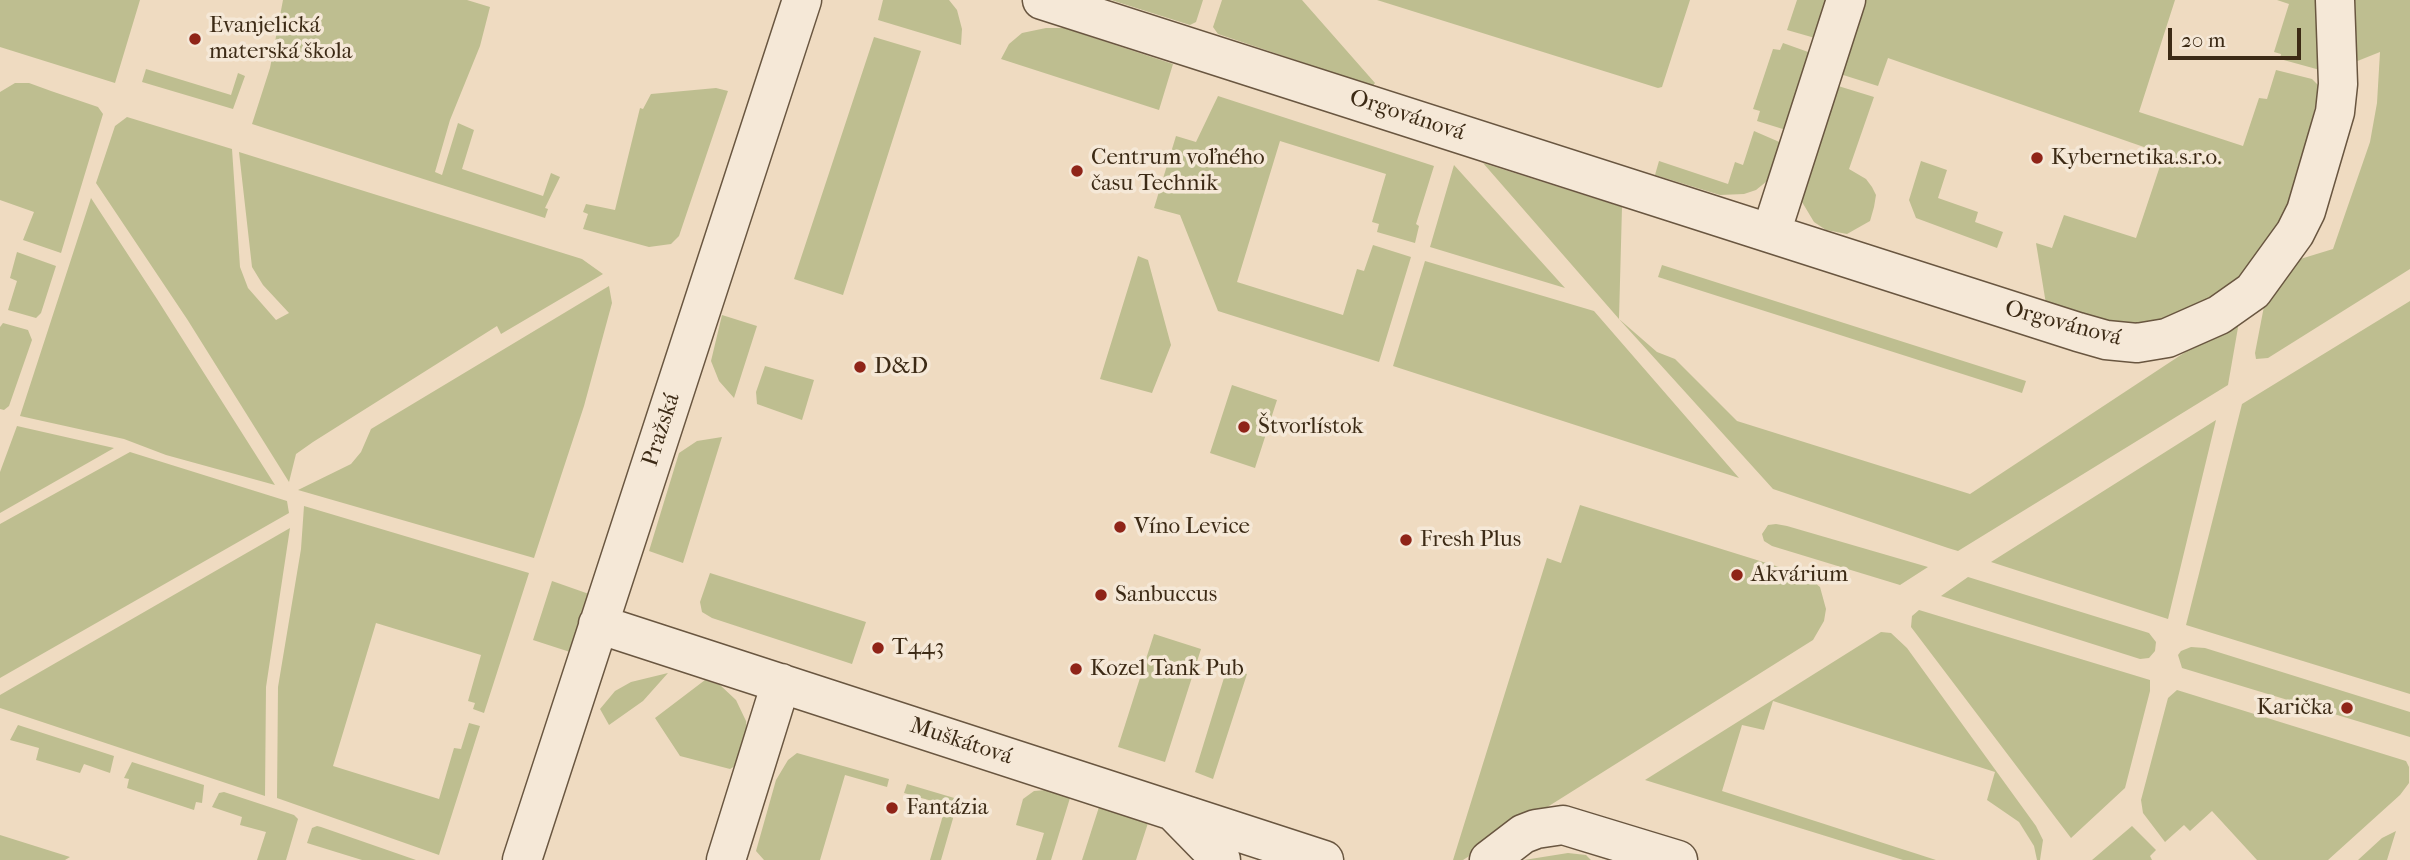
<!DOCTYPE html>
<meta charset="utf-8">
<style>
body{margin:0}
#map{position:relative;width:2410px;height:860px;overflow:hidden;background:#efdbc1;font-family:"IM FELL French Canon",serif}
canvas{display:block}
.scale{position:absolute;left:2168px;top:28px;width:133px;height:32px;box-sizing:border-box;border:4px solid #3c2a15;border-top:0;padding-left:9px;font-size:21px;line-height:24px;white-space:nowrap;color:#3c2a15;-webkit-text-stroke:5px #f5e8d7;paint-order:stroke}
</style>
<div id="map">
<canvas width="2410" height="860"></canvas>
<div class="scale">20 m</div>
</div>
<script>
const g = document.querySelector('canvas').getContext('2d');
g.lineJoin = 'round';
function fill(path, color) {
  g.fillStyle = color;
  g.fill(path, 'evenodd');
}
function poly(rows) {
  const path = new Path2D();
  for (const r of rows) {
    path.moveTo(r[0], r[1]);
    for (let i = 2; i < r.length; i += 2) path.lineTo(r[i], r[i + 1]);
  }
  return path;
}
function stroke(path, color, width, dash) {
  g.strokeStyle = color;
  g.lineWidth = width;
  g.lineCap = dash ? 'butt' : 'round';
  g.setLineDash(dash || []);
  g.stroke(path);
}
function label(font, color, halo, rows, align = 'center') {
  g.font = font + ' "IM FELL French Canon",serif';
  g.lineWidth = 7;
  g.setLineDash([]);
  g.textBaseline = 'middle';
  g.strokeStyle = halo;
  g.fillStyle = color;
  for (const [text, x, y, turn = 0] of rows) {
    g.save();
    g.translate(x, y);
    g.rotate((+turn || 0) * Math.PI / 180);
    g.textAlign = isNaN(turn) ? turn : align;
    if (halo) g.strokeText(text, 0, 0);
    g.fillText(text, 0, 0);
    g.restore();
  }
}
fill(poly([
 [0,0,140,0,115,83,0,47],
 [283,0,467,0,490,7,480,46,450,120,435,172,442,175,458,123,474,130,462,169,543,196,551,173,560,177,545,208,548,209,545,218,252,124,270,68],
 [883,0,949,0,957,10,962,29,961,45,878,20],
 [1111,0,1203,0,1196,22,1190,25],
 [1222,0,1302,0,1375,83,1373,86,1218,34,1213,27],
 [1377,0,1690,0,1662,87,1658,88],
 [1797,0,1832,0,1815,38,1787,30],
 [1864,0,2175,0,2139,112,2243,146,2259,98,2267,99,2276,70,2312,79,2320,87,2293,196,2278,229,2238,280,2212,299,2158,321,2123,325,2046,304,2036,243,2052,248,2064,215,2136,238,2164,154,1888,58,1878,86,1840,74],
 [2277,0,2322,0,2320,70,2280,59,2281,54,2274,52,2289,4],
 [2354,0,2410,0,2410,269,2268,358,2256,359,2255,353,2266,296,2297,260,2333,249,2370,142,2377,103,2380,52,2355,62],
 [1046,28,1064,28,1173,64,1159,110,1001,59,1009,44,1022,33],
 [874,37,921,51,843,295,794,279],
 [1783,43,1811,53,1786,130,1757,121,1760,111,1753,109,1773,49,1780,50],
 [146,69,231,95,238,73,245,76,233,109,142,82],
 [15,83,29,83,51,91,98,107,103,114,61,253,23,240,34,212,0,200,0,92],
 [1835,85,1874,97,1849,169,1866,179,1872,187,1876,195,1874,207,1870,221,1847,234,1826,230,1814,222,1802,202,1801,189],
 [716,88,728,91,679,236,671,244,649,247,583,229,588,214,583,212,586,204,615,210,640,108,643,109,651,94],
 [1218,96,1434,166,1416,224,1419,226,1415,243,1377,232,1379,224,1372,222,1386,174,1280,141,1237,282,1343,315,1357,269,1364,271,1373,245,1411,257,1379,362,1218,311,1180,215,1154,208,1176,136,1196,142],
 [127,117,232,149,240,267,248,288,276,320,289,313,263,285,252,267,239,152,582,259,603,274,501,334,497,326,313,442,296,454,289,482,187,319,96,183,115,126],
 [1754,131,1784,144,1772,177,1756,190,1744,194,1720,195,1655,175,1659,161,1728,184,1735,162,1743,165],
 [1921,161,1947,170,1938,198,1978,212,1975,222,2003,232,1997,248,1916,218,1909,200],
 [1483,163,1622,207,1619,319,1657,352,1675,359,1737,421,1970,494,2240,316,2228,385,1958,551,1948,548,1773,489,1619,319],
 [1454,165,1565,288,1430,247],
 [91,198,157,299,275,485,166,455,124,439,20,416],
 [17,252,56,266,41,313,36,318,8,310,17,281,10,278],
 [1138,256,1148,260,1171,345,1152,393,1100,379],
 [1425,261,1594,311,1739,478,1393,366],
 [1662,265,2026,381,2022,393,1658,277],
 [609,286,612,303,584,406,534,558,298,490,351,464,361,452,371,429],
 [2410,301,2410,694,2186,625,2242,404],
 [722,315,757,326,734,398,719,381,711,361],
 [3,323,28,330,32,340,9,406,4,410,0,409,0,327],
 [765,366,814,380,802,420,757,404,756,392],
 [1232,385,1277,400,1255,468,1210,453],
 [2216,420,2168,619,1991,562],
 [17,426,114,448,0,513,0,472],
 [722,437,683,563,649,551,679,453,697,441],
 [130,452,287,501,289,513,0,678,0,524],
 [1580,505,1805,575,1820,587,1826,609,1824,621,1813,640,1463,860,1453,860,1547,558,1561,563],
 [304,506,529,573,484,713,473,709,475,703,468,701,481,655,376,623,333,766,439,799,454,748,461,749,469,723,480,726,439,855,277,798,278,687,301,549],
 [1776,524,1787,526,1928,567,1900,585,1772,546,1764,541,1762,534,1768,525],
 [290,528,266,687,265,796,0,708,0,695],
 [710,573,866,622,852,664,712,618,702,612,700,602],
 [1968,577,2149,633,2156,642,2155,651,2149,658,2140,659,1941,596],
 [552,581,589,594,570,652,533,640],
 [1919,610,2150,680,2150,691,2125,788,2071,838,1911,627,1912,616],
 [1881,632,1891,633,1907,648,2036,826,2043,840,2040,860,2037,860,2034,846,2019,822,1987,800,1995,772,1773,701,1764,730,1742,725,1722,791,1936,860,1903,860,1645,780],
 [1154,634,1201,649,1165,762,1118,747],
 [2191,647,2205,648,2410,712,2410,737,2182,668,2178,655,2181,651],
 [1227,668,1247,674,1213,779,1195,772],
 [668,673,643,701,609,725,600,709,615,691,631,682],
 [705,680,720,685,736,700,746,721,747,732,735,766,730,769,680,756,655,718],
 [2177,690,2406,761,2409,767,2409,783,2400,795,2328,860,2257,860,2212,811,2190,831,2184,825,2165,842,2143,813,2141,800,2168,698],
 [18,725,114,756,110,773,84,764,80,773,36,760,39,748,10,740],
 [797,753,889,779,887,787,845,775,820,860,764,860,756,851,776,780,788,760],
 [132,762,204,785,202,803,196,802,194,810,127,788,129,779,124,778],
 [907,784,988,808,986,816,956,808,941,860,930,860,946,805,904,793],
 [1046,790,1070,798,1051,860,1036,860,1044,833,1016,825,1023,799,1034,791],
 [224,792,294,815,298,819,286,860,257,860,266,832,240,825,242,817,212,807,219,793],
 [1099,807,1148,823,1136,860,1082,860],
 [317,826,321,827,416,860,362,860,307,843,312,828],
 [2132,826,2156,850,2150,856,2152,860,2092,860],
 [2396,831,2387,860,2358,860,2382,838],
 [0,835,70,857,65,860,0,860],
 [1568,853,1586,855,1591,860,1524,860]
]), '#bebe90');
const street = poly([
 [1042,0,2078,332,2106,340,2137,343,2167,338,2219,315,2253,291,2295,233,2306,211,2335,112,2338,84,2335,0],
 [1771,233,1846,0],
 [598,624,1324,860],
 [1176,814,1221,860],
 [522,860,802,0],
 [726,860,781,683],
 [1489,860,1523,834,1536,829,1563,825,1678,860]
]);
stroke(street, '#695640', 41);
stroke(street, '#f5e8d7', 38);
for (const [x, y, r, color] of [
 [195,39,7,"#8f2418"],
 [2037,158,7,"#8f2418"],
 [1077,171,7,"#8f2418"],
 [860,367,7,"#8f2418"],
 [1244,427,7,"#8f2418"],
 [1120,527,7,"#8f2418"],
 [1406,540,7,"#8f2418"],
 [1737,575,7,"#8f2418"],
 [1101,595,7,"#8f2418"],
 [878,648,7,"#8f2418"],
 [1076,669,7,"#8f2418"],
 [2347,708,7,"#8f2418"],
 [892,808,7,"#8f2418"]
]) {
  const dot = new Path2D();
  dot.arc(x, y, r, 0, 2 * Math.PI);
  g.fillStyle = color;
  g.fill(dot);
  stroke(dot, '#f5e8d7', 2.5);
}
label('23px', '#3c2a15', '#f5e8d7', [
 ["Evanjelická",209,26],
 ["materská škola",209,52],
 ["Centrum voľného",1091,158],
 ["času Technik",1091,184],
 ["Kybernetika.s.r.o.",2051,158],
 ["D&D",874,367],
 ["Štvorlístok",1258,427],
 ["Víno Levice",1134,527],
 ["Fresh Plus",1420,540],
 ["Akvárium",1751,575],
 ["Sanbuccus",1115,595],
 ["T443",892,648],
 ["Kozel Tank Pub",1090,669],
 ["Karička",2333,708,"right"],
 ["Fantázia",906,808]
], 'left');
label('23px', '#3c2a15', '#f5e8d7', [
 ["Orgovánová",1407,116,18],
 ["Orgovánová",2063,324,15],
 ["Pražská",662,430,-72],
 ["Muškátová",961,742,18]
]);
</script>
